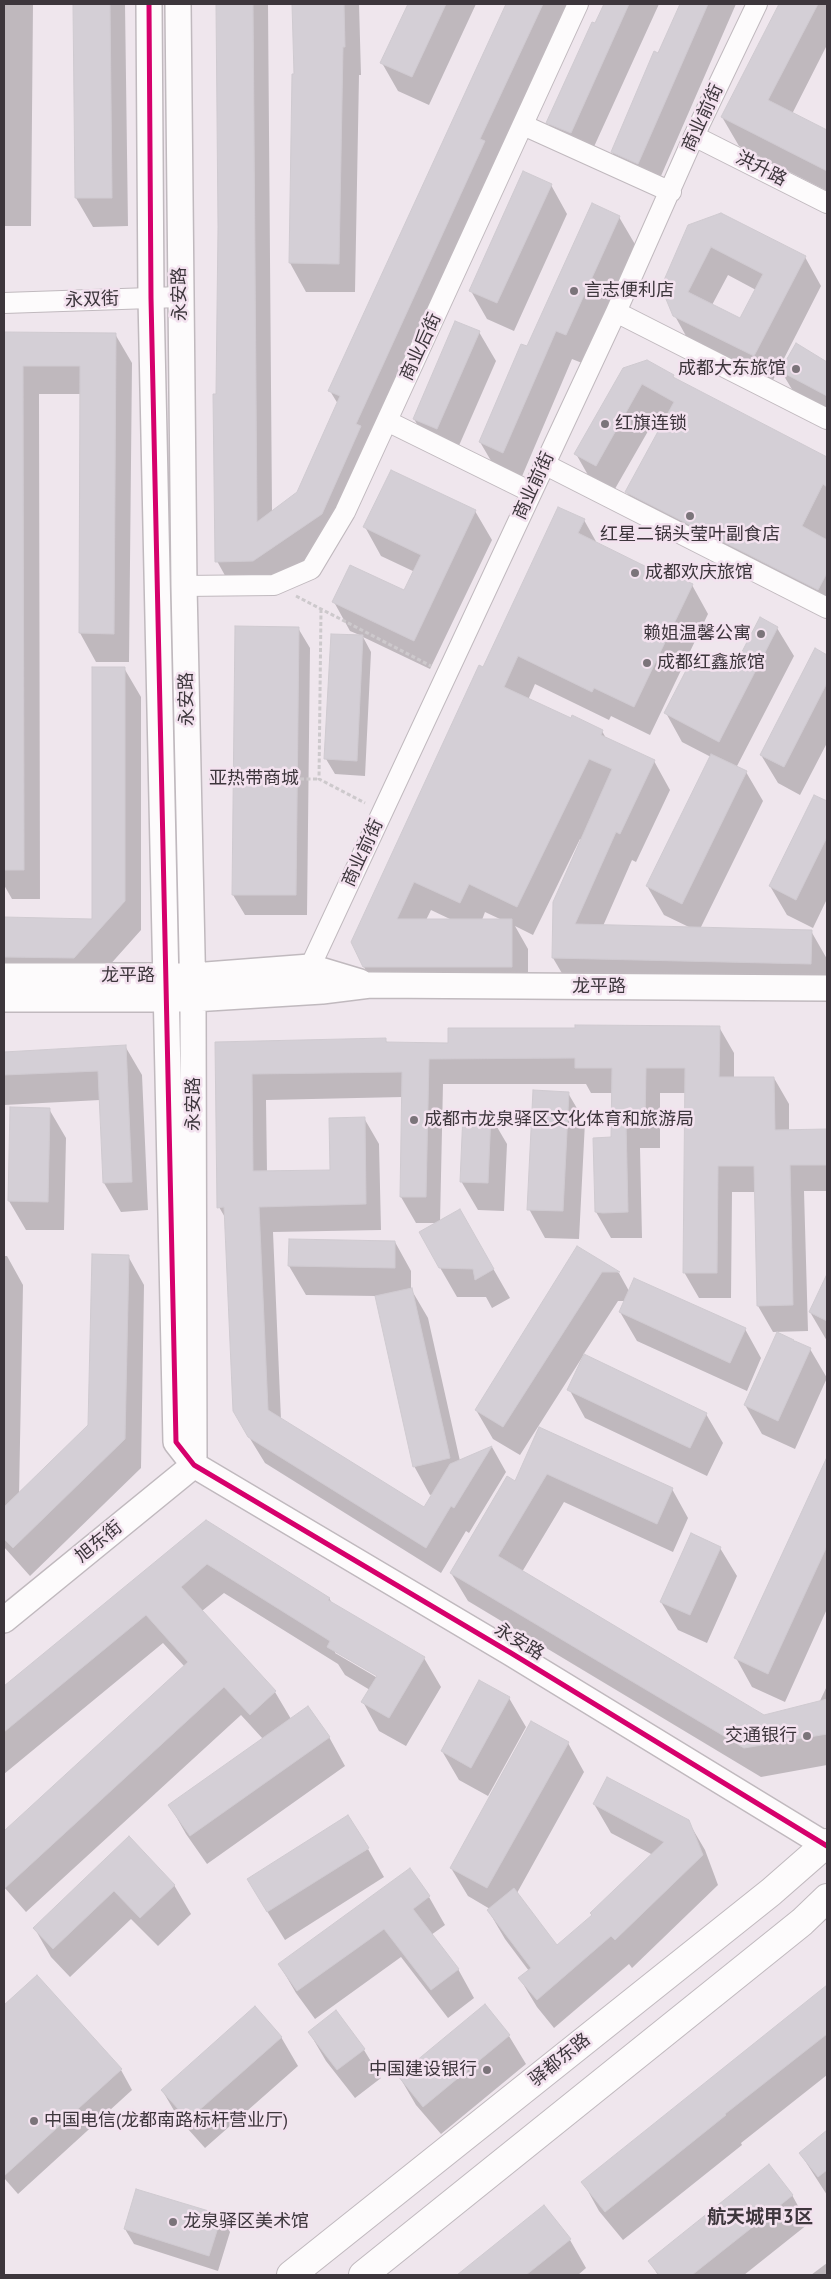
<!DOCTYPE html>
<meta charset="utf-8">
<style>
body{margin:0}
#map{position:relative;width:831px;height:2279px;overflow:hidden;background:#efe6ed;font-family:"PT Sans",sans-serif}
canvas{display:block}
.frame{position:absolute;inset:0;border:5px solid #3d363c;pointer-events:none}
</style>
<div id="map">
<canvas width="831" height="2279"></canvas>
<div class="frame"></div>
</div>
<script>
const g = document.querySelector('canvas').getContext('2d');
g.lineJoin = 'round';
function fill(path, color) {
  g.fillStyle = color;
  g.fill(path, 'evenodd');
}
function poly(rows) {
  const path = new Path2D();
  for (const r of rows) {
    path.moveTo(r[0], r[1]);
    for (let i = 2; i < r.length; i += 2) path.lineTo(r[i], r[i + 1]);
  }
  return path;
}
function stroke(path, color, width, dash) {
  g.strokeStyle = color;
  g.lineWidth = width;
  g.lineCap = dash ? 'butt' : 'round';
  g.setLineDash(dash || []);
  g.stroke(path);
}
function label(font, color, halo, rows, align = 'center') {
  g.font = font + ' "PT Sans","Noto Sans SC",sans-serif';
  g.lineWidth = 5;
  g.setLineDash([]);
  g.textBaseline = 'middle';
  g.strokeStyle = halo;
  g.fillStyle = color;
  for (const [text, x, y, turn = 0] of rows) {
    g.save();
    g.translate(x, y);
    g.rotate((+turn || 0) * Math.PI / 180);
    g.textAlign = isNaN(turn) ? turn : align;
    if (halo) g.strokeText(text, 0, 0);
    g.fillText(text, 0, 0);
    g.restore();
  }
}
fill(poly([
 [4,4,33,4,31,226,4,226],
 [74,4,125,4,128,226,93,227,76,198],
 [217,4,268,4,272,512,298,493,338,404,330,391,507,4,572,4,338,543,270,589,233,590,217,561,220,227],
 [293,4,359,4,361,75,359,75,355,292,306,292,290,263,295,75],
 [409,4,476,4,429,105,398,91,382,63],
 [605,4,659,4,587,162,564,151,548,122],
 [681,4,736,4,654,192,629,180,612,152],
 [780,4,827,4,827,45,792,114,827,132,827,191,739,146,722,117],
 [551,185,567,214,514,331,487,319,471,291],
 [619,217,636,246,582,363,572,359,520,481,497,471,480,442,528,348],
 [689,226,805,257,821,286,771,384,691,345,675,316],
 [728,275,756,290,741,320,712,305],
 [479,332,496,361,454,457,431,448,414,419],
 [4,334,115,334,132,363,129,662,96,662,80,633,81,394,39,394,40,899,12,899,4,885],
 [796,345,827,363,827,409,793,391,781,371],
 [624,369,673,376,675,380,827,458,827,537,825,540,827,541,827,614,643,521,627,492,668,417,659,412,612,494,592,482,576,454],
 [475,511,492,540,430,669,363,637,371,652,365,776,335,774,326,759,362,636,350,631,334,602,405,592,415,572,381,556,365,527],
 [584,520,598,545,669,580,692,585,708,614,650,735,611,716,609,720,535,684,528,700,571,720,602,731,607,740,654,761,670,790,636,862,632,860,603,926,691,928,664,915,647,886,711,757,682,742,666,713,731,675,777,628,794,656,736,768,746,772,763,801,700,929,811,931,827,959,827,980,570,987,553,958,554,903,583,840,580,839,533,935,515,926,528,949,528,996,381,996,364,967,483,668],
 [431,910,452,920,426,920],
 [485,912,502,920,482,920],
 [298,628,310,648,307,915,245,915,233,895],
 [816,650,827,656,827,743,800,795,778,783,761,755],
 [124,668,141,697,141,930,91,986,4,985,4,919,93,920],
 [815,797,827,803,827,899,813,928,787,915,770,886],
 [719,1027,734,1053,734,1078,774,1078,789,1104,789,1131,827,1130,827,1191,804,1191,808,1331,773,1332,758,1306,756,1192,732,1192,731,1298,699,1298,684,1272,686,1093,660,1093,660,1148,640,1148,642,1238,611,1238,596,1212,612,1138,613,1093,591,1093,586,1084,443,1084,440,1222,460,1211,510,1298,492,1308,486,1297,457,1297,420,1233,438,1223,416,1223,401,1197,403,1097,266,1100,267,1172,332,1171,364,1118,379,1144,381,1230,273,1232,281,1420,425,1509,433,1494,430,1495,414,1466,376,1296,306,1295,289,1266,395,1242,411,1271,411,1289,428,1318,460,1461,492,1447,506,1472,469,1533,466,1531,441,1573,265,1463,249,1437,226,1219,219,1207,216,1043,385,1039,387,1043,450,1044],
 [125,1046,142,1075,148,1210,121,1212,104,1183,100,1100,4,1105,4,1053],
 [568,1093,585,1122,579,1239,545,1238,529,1209],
 [49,1109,66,1138,64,1230,26,1230,9,1201],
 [490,1115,507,1144,504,1211,478,1210,461,1181],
 [577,1248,619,1273,629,1291,745,1329,761,1358,747,1391,637,1341,620,1312,625,1301,618,1301,583,1355,706,1414,723,1443,707,1476,585,1418,569,1389,584,1357,583,1356,520,1455,493,1439,476,1410],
 [4,1256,7,1256,23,1285,19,1495,89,1426,128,1256,144,1285,141,1468,30,1576,4,1547],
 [827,1277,827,1341,810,1312],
 [795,1344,810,1349,827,1378,795,1449,762,1434,745,1405],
 [540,1429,672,1489,688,1518,673,1552,564,1502,522,1572,763,1716,819,1703,827,1686,827,1765,761,1777,468,1601,451,1573,515,1482],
 [825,1465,827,1466,827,1609,785,1702,752,1687,736,1658],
 [206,1522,329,1598,332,1603,424,1658,441,1687,406,1746,379,1731,363,1702,370,1690,345,1675,338,1664,224,1593,202,1611,275,1692,291,1719,329,1737,345,1766,207,1864,186,1834,170,1806,263,1739,241,1715,26,1912,4,1887,4,1833,185,1667,163,1643,4,1774,4,1688],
 [335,1650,383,1678,381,1680,335,1653],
 [720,1548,737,1576,707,1643,678,1630,661,1602],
 [509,1698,526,1727,488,1796,459,1780,442,1751],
 [568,1743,584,1772,517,1893,557,1947,593,1916,653,1855,611,1833,594,1804,688,1821,705,1850,718,1885,632,1968,629,1964,554,2028,537,2007,520,1979,529,1971,505,1939,488,1910,490,1909,468,1896,451,1868],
 [129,1838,174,1885,191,1914,158,1946,131,1919,70,1977,51,1957,35,1929],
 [368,1849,384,1877,285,1940,265,1908],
 [429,1897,445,1925,431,1935,458,1969,474,1998,448,2018,401,1957,315,2019,296,1993,279,1964],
 [37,1977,121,2070,132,2090,18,2194,4,2178,4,2007],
 [822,1992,827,1999,827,2075,741,2143,742,2145,623,2240,599,2211,583,2182],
 [485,2005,509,2036,526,2064,441,2134,416,2105,399,2076],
 [309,2032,364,2050,381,2078,355,2098,326,2061],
 [281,2037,298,2066,205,2148,179,2119,162,2090],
 [827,2132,827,2195,800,2153],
 [792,2195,808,2224,744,2275,658,2275,649,2261],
 [544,2207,570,2240,586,2268,578,2275,459,2275],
 [221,2216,230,2232,218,2271,134,2244,125,2229],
 [827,2263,827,2275,811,2275]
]), '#0003');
const building = poly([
 [73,4,110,4,112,198,75,198,73,4],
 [216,4,253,4,257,522,297,492,340,396,328,391,506,4,543,4,480,139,485,141,356,424,361,426,322,514,253,561,215,562,213,394,216,394,218,227,216,4],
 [292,4,344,4,345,47,343,47,339,264,289,263,292,74,294,74,292,4],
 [408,4,446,4,412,77,380,63,408,4],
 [604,4,629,4,571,133,546,123,592,22,595,23,604,4],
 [680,4,708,4,638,164,611,152,654,51,658,53,680,4],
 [779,4,818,4,768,100,827,130,827,171,721,117,779,4],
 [523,171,552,184,497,303,469,291,523,171],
 [592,203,620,216,566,335,556,331,503,453,479,442,521,344,527,346,592,203],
 [721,213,806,256,754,356,673,316,661,287,688,225,721,213],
 [711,247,763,274,740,318,688,292,711,247],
 [455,321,480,331,437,429,413,419,455,321],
 [4,332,116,333,114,634,79,633,80,366,23,366,24,870,4,870,4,332],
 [796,343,827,362,827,396,780,371,796,343],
 [647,360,674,375,673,377,827,457,827,487,823,484,802,526,827,540,827,573,818,590,625,492,674,402,642,384,596,466,574,454,623,368,647,360],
 [391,470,476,510,414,641,332,602,350,565,404,590,421,555,363,527,391,470],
 [558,507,585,519,578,533,669,578,671,574,693,584,634,707,594,688,592,692,518,656,504,687,571,718,572,715,603,730,601,735,655,760,620,834,616,832,575,924,812,930,811,964,552,958,553,902,612,769,589,759,517,907,469,884,460,903,414,882,397,919,512,919,512,967,363,967,351,942,479,665,483,667,558,507],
 [760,617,778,627,719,742,664,713,694,655,731,673,760,617],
 [235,626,299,627,296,895,232,895,235,626],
 [331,634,363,635,357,761,324,759,331,634],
 [815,648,827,655,827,683,784,767,760,755,815,648],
 [92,667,125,667,125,901,74,958,4,957,4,917,92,919,92,667],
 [711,754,747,771,682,904,646,886,711,754],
 [814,795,827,801,827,837,796,900,769,886,814,795],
 [575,1025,720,1026,719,1077,774,1077,775,1130,827,1129,827,1165,790,1165,793,1305,757,1306,754,1166,718,1166,717,1273,683,1273,685,1068,646,1068,645,1122,626,1122,628,1212,603,1213,595,1212,593,1138,611,1137,612,1068,575,1068,575,1058,429,1059,426,1197,400,1197,402,1072,252,1074,253,1171,330,1170,329,1118,365,1117,366,1204,259,1207,268,1410,424,1507,450,1464,492,1446,454,1508,451,1506,426,1548,248,1437,233,1411,224,1207,217,1208,215,1042,386,1038,386,1042,448,1043,448,1028,575,1028,575,1025],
 [126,1045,132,1182,103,1183,98,1071,4,1075,4,1052,126,1045],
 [533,1090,569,1092,563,1211,527,1210,533,1090],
 [10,1107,50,1108,48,1202,8,1201,10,1107],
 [463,1113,491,1114,488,1183,460,1182,463,1113],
 [460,1209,494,1269,475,1280,473,1269,439,1268,419,1232,460,1209],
 [289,1239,395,1241,395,1268,288,1266,289,1239],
 [577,1246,620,1272,602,1272,503,1427,475,1410,577,1246],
 [92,1254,129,1255,125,1439,13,1548,4,1539,4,1507,88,1425,92,1254],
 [827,1274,827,1321,809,1312,827,1274],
 [634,1278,746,1328,730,1363,619,1312,634,1278],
 [412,1288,450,1458,413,1467,375,1296,412,1288],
 [777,1332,794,1340,794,1342,795,1341,811,1348,778,1421,744,1405,777,1332],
 [584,1354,707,1413,690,1448,567,1390,584,1354],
 [539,1427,673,1488,657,1524,547,1474,498,1556,764,1715,827,1699,827,1734,744,1748,450,1573,507,1476,515,1481,539,1427],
 [827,1457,827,1546,768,1674,734,1658,827,1457],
 [206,1520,330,1598,328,1600,425,1657,389,1718,361,1702,377,1676,327,1647,330,1641,207,1564,181,1587,276,1691,250,1715,224,1687,4,1889,4,1831,188,1662,146,1615,4,1732,4,1686,206,1520],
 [691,1533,721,1547,690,1615,660,1602,691,1533],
 [479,1680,510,1697,471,1768,441,1751,479,1680],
 [308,1706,330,1737,190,1836,168,1805,308,1706],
 [531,1721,569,1742,487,1888,450,1868,531,1721],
 [607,1777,689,1820,703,1855,615,1940,611,1936,537,2000,518,1978,531,1968,487,1910,514,1888,557,1945,592,1915,590,1913,664,1842,593,1804,607,1777],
 [348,1815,369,1848,267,1912,247,1879,348,1815],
 [129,1836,175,1885,140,1918,114,1891,53,1949,33,1928,129,1836],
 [410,1868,430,1896,413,1909,459,1969,431,1990,384,1929,297,1991,278,1964,410,1868],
 [37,1975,122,2069,4,2176,4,2005,37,1975],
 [827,1985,827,2034,725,2114,726,2115,605,2212,581,2182,827,1985],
 [485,2004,510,2035,423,2107,398,2076,485,2004],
 [255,2006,282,2037,188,2120,161,2090,255,2006],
 [336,2010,365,2049,337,2070,308,2032,336,2010],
 [827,2130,827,2170,818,2177,799,2153,827,2130],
 [769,2164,793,2195,692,2275,659,2275,648,2261,769,2164],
 [136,2189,222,2215,209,2256,124,2229,136,2189],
 [544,2205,571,2239,526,2275,457,2275,544,2205]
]);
fill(building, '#d4cfd6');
stroke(building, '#cfcad0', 1);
const minor = poly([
 [523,125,671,192],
 [694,136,827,203],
 [4,303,180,297],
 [616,312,827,419],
 [387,421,531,492],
 [544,464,827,608],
 [184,586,274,585,311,569,345,512,578,4],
 [310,967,616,312,694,136,757,4]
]);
const tertiary = poly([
 [149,4,151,298,176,1442,194,1465,511,1653,827,1846],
 [178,4,184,586,193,999,194,1465],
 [4,976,193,976,310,967,360,982],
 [4,999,193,999,322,991,370,985,827,988],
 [4,1620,194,1465]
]);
const trunk = poly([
 [291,2275,771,1892,827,1843],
 [363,2275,802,1922,827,1898]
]);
stroke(minor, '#c0b9be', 22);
stroke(tertiary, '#c0b9be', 28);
stroke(trunk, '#c0b9be', 30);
stroke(poly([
 [296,596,431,666],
 [321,609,319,779,365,803],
 [209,779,319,779]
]), '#cdc9cc', 3, [4, 2.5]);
stroke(minor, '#fdfbfc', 20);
stroke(tertiary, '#fdfbfc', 25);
stroke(trunk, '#fdfbfc', 28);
stroke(poly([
 [149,4,151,298,176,1442,194,1465,511,1653,827,1846]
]), '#d6006c', 5);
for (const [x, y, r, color] of [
 [574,291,5,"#7b747a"],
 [796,369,5,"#7b747a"],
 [605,424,5,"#7b747a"],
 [690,516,5,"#7b747a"],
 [635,573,5,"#7b747a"],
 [761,634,5,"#7b747a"],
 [647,663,5,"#7b747a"],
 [414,1120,5,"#7b747a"],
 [807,1736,5,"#7b747a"],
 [487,2070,5,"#7b747a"],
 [34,2121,5,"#7b747a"],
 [173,2222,5,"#7b747a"]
]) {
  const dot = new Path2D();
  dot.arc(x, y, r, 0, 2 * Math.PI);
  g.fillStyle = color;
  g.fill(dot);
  stroke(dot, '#f3e2ef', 2);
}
label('18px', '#3d363c', '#f3e2ef', [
 ["商业前街",703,118,-65],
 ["洪升路",761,169,27],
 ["永安路",180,294,-91],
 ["永双街",92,300,-2],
 ["商业后街",421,347,-65],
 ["商业前街",534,486,-65],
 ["永安路",187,699,-91],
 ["亚热带商城",254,779],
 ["商业前街",363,853,-65],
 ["龙平路",128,976],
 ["龙平路",599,987],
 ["永安路",194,1104,-90],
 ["旭东街",99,1542,-39],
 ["永安路",519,1642,31],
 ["驿都东路",560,2060,-39]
]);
label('18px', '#3d363c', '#f3e2ef', [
 ["言志便利店",584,291],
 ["成都大东旅馆",786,369,"right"],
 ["红旗连锁",615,424],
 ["红星二锅头莹叶副食店",690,535,"center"],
 ["成都欢庆旅馆",645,573],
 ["赖姐温馨公寓",751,634,"right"],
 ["成都红鑫旅馆",657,663],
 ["成都市龙泉驿区文化体育和旅游局",424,1120],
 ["交通银行",797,1736,"right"],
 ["中国建设银行",477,2070,"right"],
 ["中国电信(龙都南路标杆营业厅)",44,2121],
 ["龙泉驿区美术馆",183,2222]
], 'left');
label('bold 19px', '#3d363c', '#f3e2ef', [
 ["航天城甲3区",760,2218]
]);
</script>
